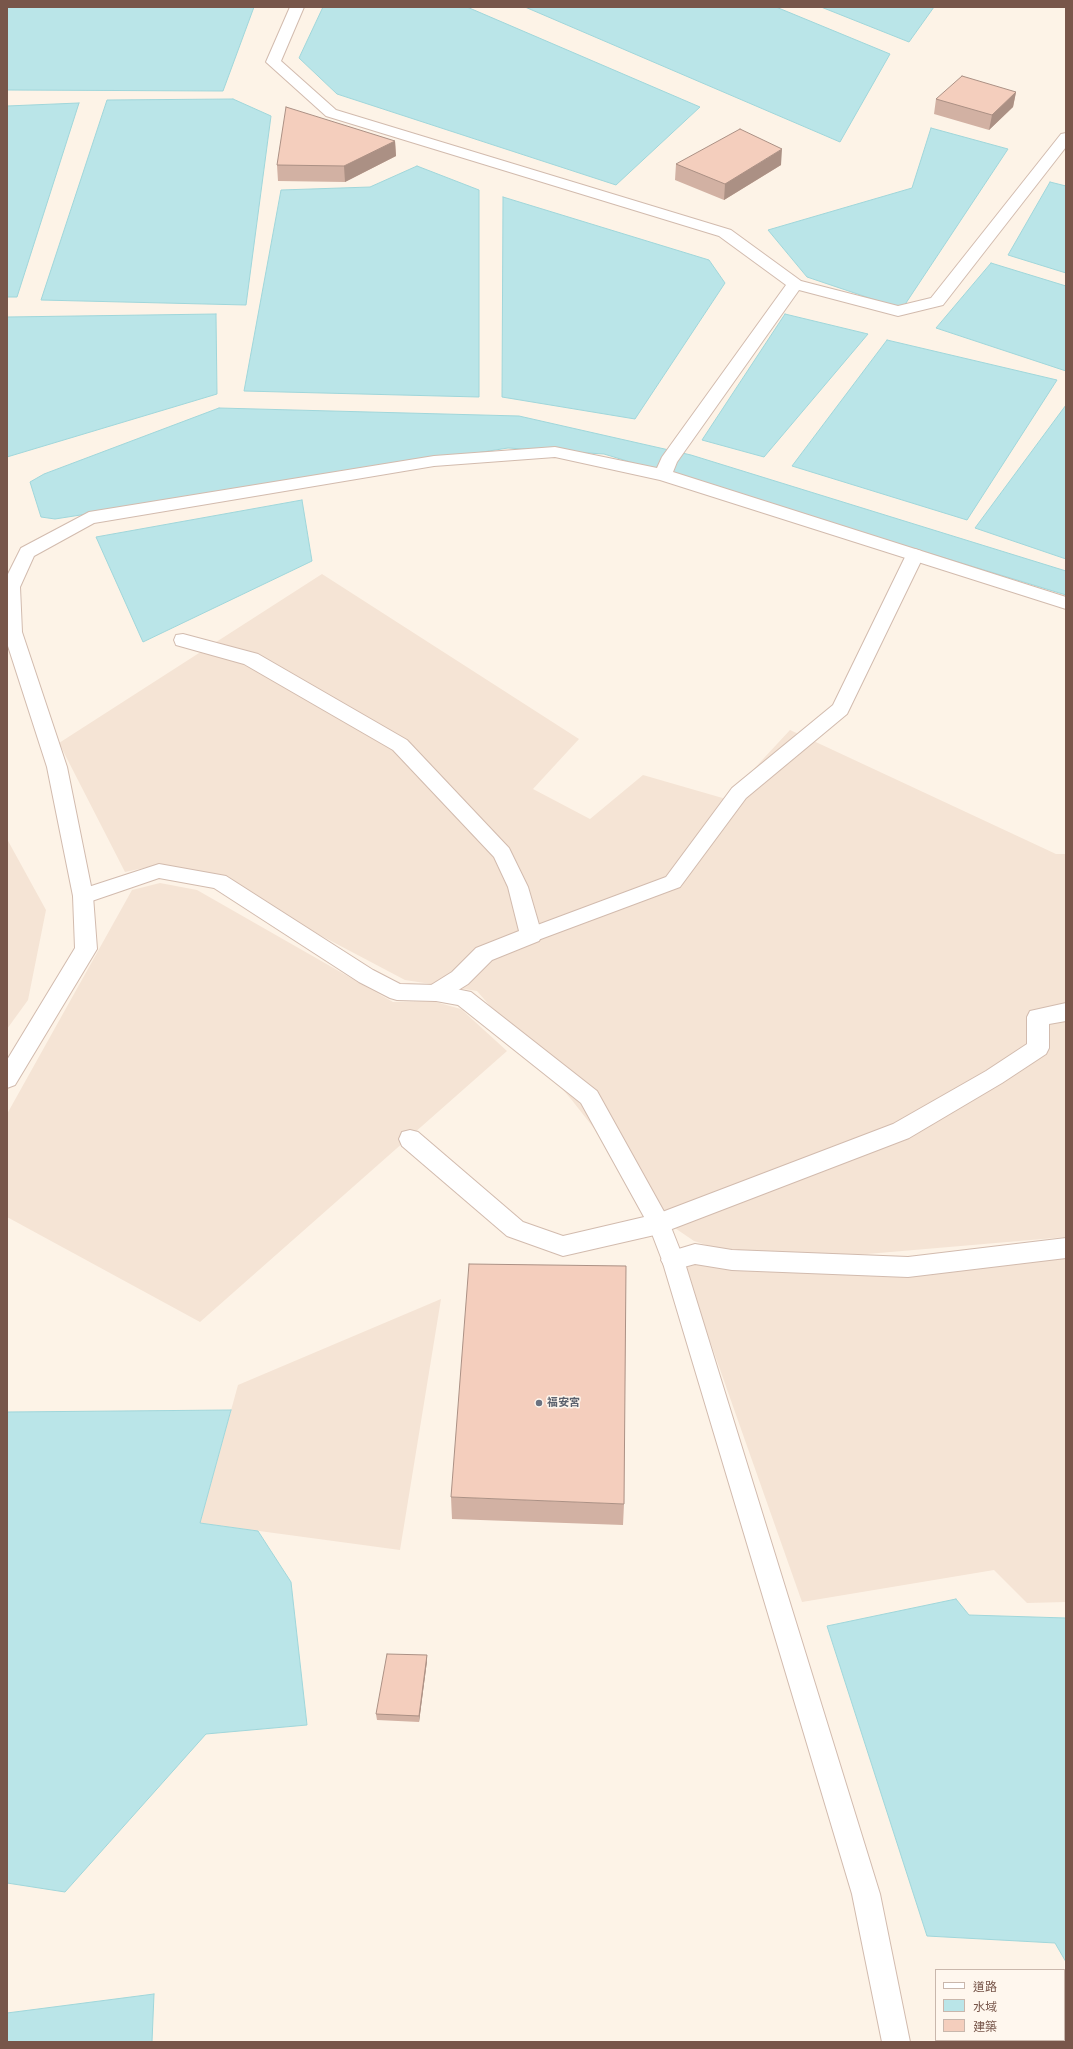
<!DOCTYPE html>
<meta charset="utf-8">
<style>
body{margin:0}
#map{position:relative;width:1073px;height:2049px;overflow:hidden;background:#fdf3e7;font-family:"Fira Sans Condensed","Noto Sans TC",sans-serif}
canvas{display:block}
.frame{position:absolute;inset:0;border:8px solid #78564a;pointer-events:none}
.legend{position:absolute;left:935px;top:1969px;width:130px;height:72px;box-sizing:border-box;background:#fff7ee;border:1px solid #c9b7ac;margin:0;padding:5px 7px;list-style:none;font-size:12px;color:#78564a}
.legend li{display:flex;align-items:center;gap:8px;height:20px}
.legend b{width:20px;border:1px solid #c9b7ac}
</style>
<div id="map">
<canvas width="1073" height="2049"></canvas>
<div class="frame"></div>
<ul class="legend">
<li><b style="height:5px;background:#fff"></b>道路</li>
<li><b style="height:11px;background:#bae5e8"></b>水域</li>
<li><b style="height:11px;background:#f4cebd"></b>建築</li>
</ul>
</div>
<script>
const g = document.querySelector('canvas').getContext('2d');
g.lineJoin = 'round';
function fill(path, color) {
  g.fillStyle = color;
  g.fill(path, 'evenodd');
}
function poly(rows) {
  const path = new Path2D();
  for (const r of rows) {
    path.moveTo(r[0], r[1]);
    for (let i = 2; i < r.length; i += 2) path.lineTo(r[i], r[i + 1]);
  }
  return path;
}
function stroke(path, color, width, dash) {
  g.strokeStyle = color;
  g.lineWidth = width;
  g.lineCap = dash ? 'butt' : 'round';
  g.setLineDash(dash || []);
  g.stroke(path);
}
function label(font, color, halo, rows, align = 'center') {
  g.font = font + ' "Fira Sans Condensed","Noto Sans TC",sans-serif';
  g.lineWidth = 3;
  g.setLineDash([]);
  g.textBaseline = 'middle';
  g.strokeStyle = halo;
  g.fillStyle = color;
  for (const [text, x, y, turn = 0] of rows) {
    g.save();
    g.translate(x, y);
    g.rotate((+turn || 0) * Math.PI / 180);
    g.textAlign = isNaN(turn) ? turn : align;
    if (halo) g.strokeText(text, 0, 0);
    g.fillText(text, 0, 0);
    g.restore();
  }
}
fill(poly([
 [322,574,579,739,533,789,590,819,643,775,726,799,790,730,1056,854,1066,854,1066,1237,832,1257,731,1253,694,1241,669,1224,571,1099,477,991,405,980,204,874,153,866,125,872,59,743],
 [7,839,46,910,28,1000,7,1029],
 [160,883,197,890,393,1002,432,1001,461,1009,507,1051,200,1322,7,1217,7,1114,132,890],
 [1066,1252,1066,1602,1027,1603,994,1570,802,1602,680,1256,727,1265],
 [441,1299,400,1550,200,1523,238,1385]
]), '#f5e4d5');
const water = poly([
 [7,7,254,7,223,91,7,90,7,7],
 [323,7,467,7,700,107,616,185,337,94,299,58,323,7],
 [525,7,776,7,890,54,840,142,525,7],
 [821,7,934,7,909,42,821,7],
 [233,99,271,116,246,305,41,300,107,100,233,99],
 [79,103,17,297,7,297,7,106,79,103],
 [931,128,1008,149,902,309,807,277,768,230,912,188,931,128],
 [417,166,479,190,479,397,244,391,281,190,370,187,417,166],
 [1050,182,1066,186,1066,273,1008,255,1050,182],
 [503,197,709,260,725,283,635,419,502,397,503,197],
 [991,263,1066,286,1066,371,936,328,991,263],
 [216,314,217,394,7,457,7,317,216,314],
 [785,314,868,334,764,457,702,440,785,314],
 [887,340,1057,380,967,520,792,466,887,340],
 [1066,405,1066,559,975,528,1066,405],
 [219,408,519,416,691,455,1066,571,1066,595,604,454,508,448,55,519,41,517,30,482,44,474,219,408],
 [302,500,312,561,143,642,96,537,302,500],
 [231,1410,200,1523,258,1531,291,1582,307,1725,206,1734,65,1892,7,1883,7,1412,231,1410],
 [956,1599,969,1615,1066,1618,1066,1962,1055,1943,927,1936,827,1626,956,1599],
 [154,1994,152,2042,7,2042,7,2013,154,1994]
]);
fill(water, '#bae5e8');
stroke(water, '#a0d6da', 1);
const lane = poly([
 [915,549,921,551,924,555,847,714,746,798,680,887,538,940,531,943,524,940,521,935,524,930,666,877,732,788,833,705,906,555,909,551,915,549],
 [159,864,226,876,373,970,400,984,436,985,471,992,597,1091,667,1217,684,1260,880,1894,910,2042,882,2042,852,1894,662,1260,649,1226,581,1103,458,1005,436,1001,397,1000,390,998,359,982,214,888,159,878,83,904,76,901,73,896,76,891,159,864]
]);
const street = poly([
 [290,7,304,7,281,61,336,110,731,230,801,281,898,306,931,298,1061,134,1066,133,1066,147,943,305,898,316,799,290,677,462,673,472,1066,597,1066,609,660,480,555,457,434,466,94,523,34,556,20,587,22,632,67,767,93,896,97,949,15,1085,7,1088,7,1060,75,948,73,896,47,767,7,643,7,576,21,548,89,512,434,456,555,447,657,468,662,457,786,285,719,236,326,116,266,62,290,7],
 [183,634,258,654,407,740,509,848,528,887,542,935,539,941,492,960,468,984,444,999,436,1001,428,999,425,993,428,987,452,972,476,948,519,931,508,887,494,857,393,750,244,664,176,645,174,640,176,635,183,634],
 [1066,1003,1066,1021,1049,1024,1049,1048,1046,1054,1002,1083,909,1138,659,1234,563,1256,507,1236,402,1146,399,1139,402,1132,410,1130,418,1132,523,1222,563,1236,657,1214,893,1124,986,1071,1027,1044,1027,1017,1030,1011,1066,1003],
 [1066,1238,1066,1258,908,1277,732,1270,695,1264,673,1270,665,1267,661,1260,665,1253,695,1244,732,1250,908,1257,1066,1238]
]);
stroke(lane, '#d2bbae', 2);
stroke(street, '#d2bbae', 2);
fill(lane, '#fff');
fill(street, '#fff');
fill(poly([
 [1016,92,1013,107,989,130,934,114,936,99],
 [395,141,396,156,345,182,278,181,277,165],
 [676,164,781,165,724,200,675,180],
 [451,1497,624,1504,623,1525,452,1519],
 [427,1655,427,1661,419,1722,377,1720,376,1714]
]), '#d2b1a3');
fill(poly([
 [1016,92,1013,107,989,130,992,115],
 [395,141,396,156,345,182,344,166],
 [782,149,781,165,724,200,725,184],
 [427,1655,427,1661,419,1722,419,1716]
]), '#ab9084');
const building = poly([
 [962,76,1016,92,992,115,936,99,962,76],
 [286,107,395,141,344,166,277,165,286,107],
 [740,129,782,149,725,184,676,164,740,129],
 [469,1264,626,1266,624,1504,451,1497,469,1264],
 [387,1654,427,1655,419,1716,376,1714,387,1654]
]);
fill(building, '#f4cebd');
stroke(building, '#ab9084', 1);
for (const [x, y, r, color] of [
 [539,1403,4,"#6b7280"]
]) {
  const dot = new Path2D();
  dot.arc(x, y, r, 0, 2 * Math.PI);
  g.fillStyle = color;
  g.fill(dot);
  stroke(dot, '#fff7ee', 1.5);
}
label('bold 11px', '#5b616d', '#fff7ee', [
 ["福安宮",547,1403]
], 'left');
</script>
